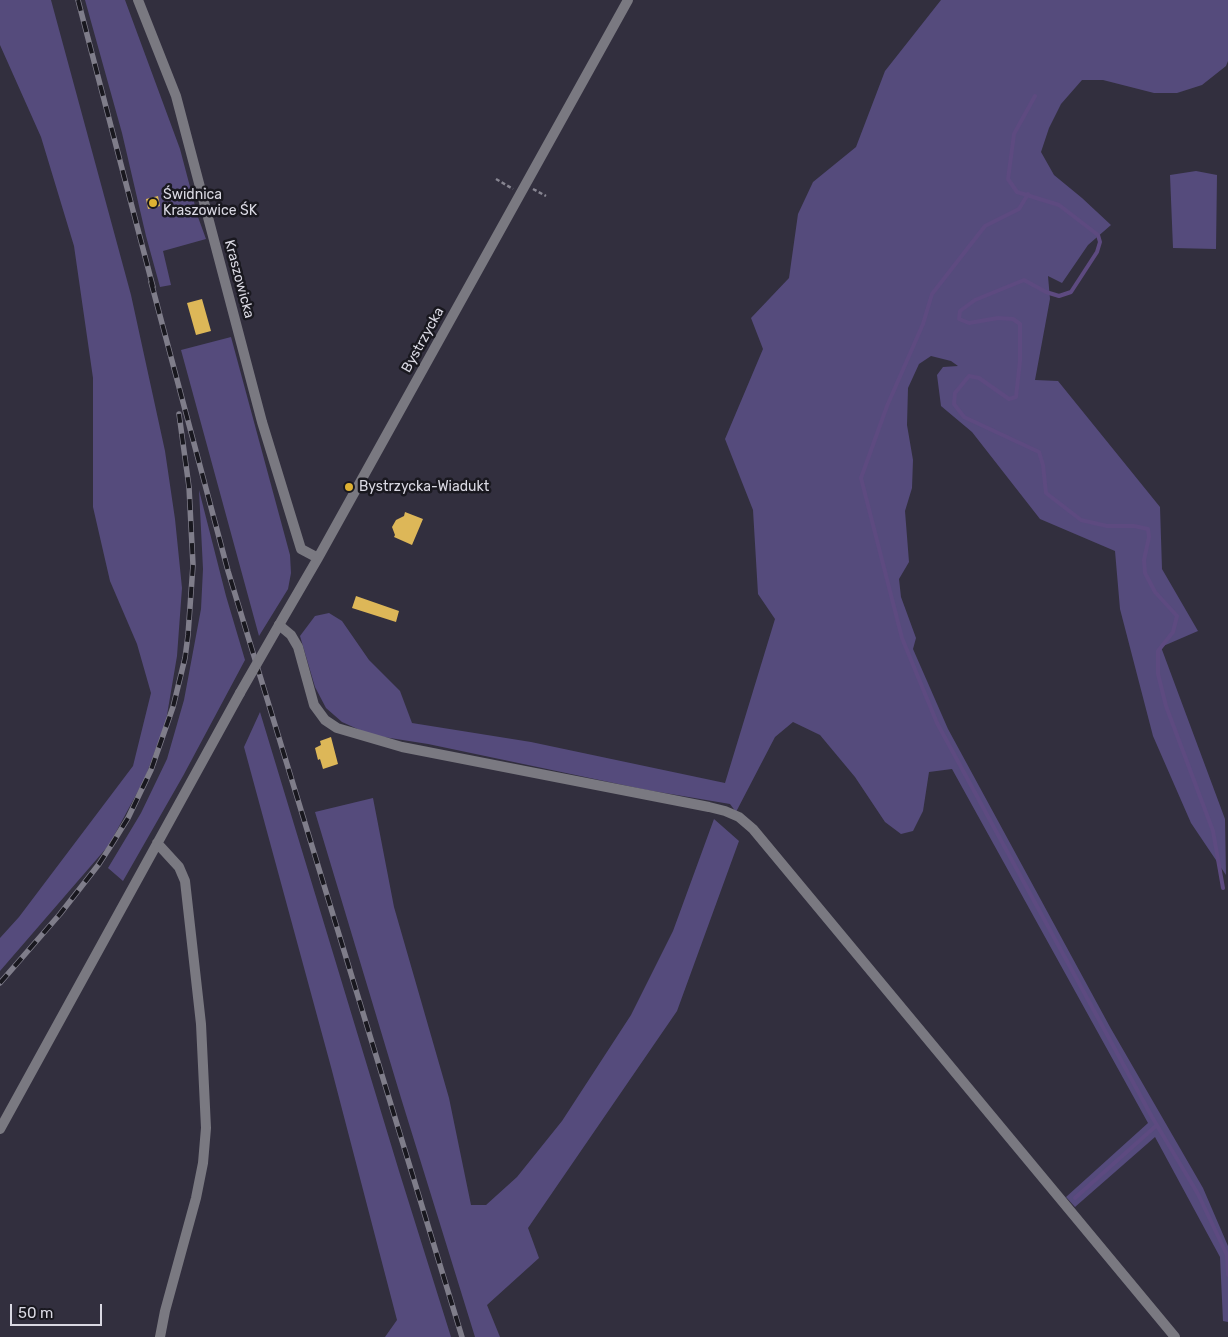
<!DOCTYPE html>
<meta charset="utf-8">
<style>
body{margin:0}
#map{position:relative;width:1228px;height:1337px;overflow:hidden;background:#322f3e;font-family:Rubik,sans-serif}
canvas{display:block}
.scale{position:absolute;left:10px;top:1304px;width:92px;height:22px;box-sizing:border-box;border:2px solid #dad9e3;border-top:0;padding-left:6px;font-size:15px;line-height:18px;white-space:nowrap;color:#dad9e3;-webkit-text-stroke:4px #19181f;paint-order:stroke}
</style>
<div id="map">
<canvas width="1228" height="1337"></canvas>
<div class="scale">50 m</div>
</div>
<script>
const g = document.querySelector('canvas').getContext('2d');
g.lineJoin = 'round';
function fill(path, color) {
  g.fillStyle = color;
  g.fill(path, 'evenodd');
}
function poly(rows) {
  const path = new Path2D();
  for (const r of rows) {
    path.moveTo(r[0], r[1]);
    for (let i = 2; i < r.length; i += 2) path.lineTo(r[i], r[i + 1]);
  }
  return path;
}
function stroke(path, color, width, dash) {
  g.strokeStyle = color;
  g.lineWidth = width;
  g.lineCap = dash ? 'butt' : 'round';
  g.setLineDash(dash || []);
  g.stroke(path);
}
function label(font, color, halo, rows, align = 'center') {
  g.font = font + ' Rubik,sans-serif';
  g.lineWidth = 5;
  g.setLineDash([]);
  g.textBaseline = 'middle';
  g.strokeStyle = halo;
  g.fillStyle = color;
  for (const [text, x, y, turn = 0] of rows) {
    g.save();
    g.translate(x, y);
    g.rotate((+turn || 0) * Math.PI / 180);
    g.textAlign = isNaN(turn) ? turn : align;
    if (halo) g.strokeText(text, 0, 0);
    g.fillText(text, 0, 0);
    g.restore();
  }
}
fill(poly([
 [0,0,51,0,131,295,165,451,175,519,182,588,177,656,166,721,145,778,109,845,0,971,0,938,19,917,133,766,151,693,137,644,110,581,93,507,93,378,74,246,41,137,0,45],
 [85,0,125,0,180,149,198,217,206,239,163,251,171,285,160,287,146,236,122,133],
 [941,0,1228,0,1228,61,1226,66,1202,85,1177,93,1154,93,1103,80,1082,80,1061,104,1049,128,1041,152,1054,175,1082,198,1111,225,1088,245,1062,283,1048,276,1050,299,1035,380,1058,381,1160,507,1162,569,1198,631,1161,647,1225,819,1226,875,1191,823,1153,736,1120,609,1115,551,1040,519,972,432,941,406,937,375,943,367,958,366,951,361,931,356,919,364,908,388,907,425,913,460,912,488,905,511,909,562,899,579,901,597,916,638,913,649,948,729,1110,1027,1203,1188,1228,1246,1228,1322,1223,1321,1220,1257,1155,1137,1075,1207,1066,1197,1148,1123,952,769,929,772,923,811,913,831,901,834,885,822,855,777,820,735,793,722,775,737,736,812,730,804,647,790,428,744,371,735,342,722,326,708,315,687,300,636,315,616,329,613,342,621,369,660,400,691,412,723,531,742,725,783,775,619,758,594,753,510,725,439,763,349,751,318,789,278,798,214,813,182,856,147,885,71],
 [1196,171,1217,175,1216,249,1173,248,1170,175],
 [231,337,290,555,291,573,288,589,259,636,181,350],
 [199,490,226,596,245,660,183,776,123,881,108,868,141,813,167,759,184,700,201,609,203,569],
 [260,712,399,1171,451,1337,385,1337,397,1320,331,1067,244,747],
 [373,798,394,907,449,1098,471,1205,486,1205,517,1177,562,1121,631,1015,673,931,714,819,739,841,677,1011,528,1228,539,1258,487,1305,500,1337,475,1337,401,1098,315,812]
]), '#554b7c');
stroke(poly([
 [1035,96,1014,134,1008,179,1017,192,1059,205,1098,235,1100,242,1097,252,1071,292,1059,296,1046,292,1024,280,975,300,960,311,959,319,969,323,998,318,1013,319,1020,324,1020,361,1016,397,1009,399,979,378,969,376,955,393,954,404,964,417,1039,452,1043,465,1046,493,1081,520,1107,526,1134,526,1148,529,1149,537,1144,560,1145,573,1155,592,1177,616,1173,632,1158,651,1158,674,1166,706,1213,831,1223,888],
 [1028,194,1019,209,985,226,932,294,923,324,887,406,861,478,902,638,937,723,1152,1117,1198,1194,1227,1255,1228,1275],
 [1075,1198,1157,1125]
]), '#5d4a80', 4);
fill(poly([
 [158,196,160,206,148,209,146,199],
 [202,299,211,331,196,335,187,303],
 [405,512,423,519,412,545,394,537,395,535,392,527,396,520,404,516],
 [356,596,399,611,396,622,352,608],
 [331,737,338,764,323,769,320,759,318,760,315,748,321,745,320,741]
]), '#ddb758');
stroke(poly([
 [496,179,513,189],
 [533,189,546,196]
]), '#878591', 2.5, [4, 2.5]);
stroke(poly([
 [279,625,291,635,298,647,314,705,325,720,337,728,402,747,709,807,725,811,739,817,753,829,1175,1337]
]), '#7a7981', 10);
stroke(poly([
 [138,0,176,96,262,422,301,549,318,558],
 [279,625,318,558,628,0],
 [157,843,179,867,185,881,201,1024,206,1128,203,1163,196,1198,165,1311,160,1337],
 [0,1129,240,693]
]), '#7a7981', 10);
const rail = poly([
 [78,0,153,287],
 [151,282,228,571,462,1337],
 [0,983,60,914,99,864,112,844,128,818,151,770,173,707,185,658,188,635,193,565,189,487,179,414]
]);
stroke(rail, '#7f7d8a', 5.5);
stroke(rail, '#19181f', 4, [11]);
stroke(poly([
 [240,693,279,625]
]), '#7a7981', 10);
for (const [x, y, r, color] of [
 [153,203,5,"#deb133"],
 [349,487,5,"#deb133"]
]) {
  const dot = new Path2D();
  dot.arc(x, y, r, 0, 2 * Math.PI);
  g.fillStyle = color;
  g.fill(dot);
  stroke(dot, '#19181f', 2);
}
label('14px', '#dad9e3', '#19181f', [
 ["Świdnica",163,195],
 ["Kraszowice ŚK",163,211],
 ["Bystrzycka-Wiadukt",359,487]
], 'left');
label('14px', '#dad9e3', '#19181f', [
 ["Kraszowicka",239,279,75],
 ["Bystrzycka",423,340,-61]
]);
</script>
